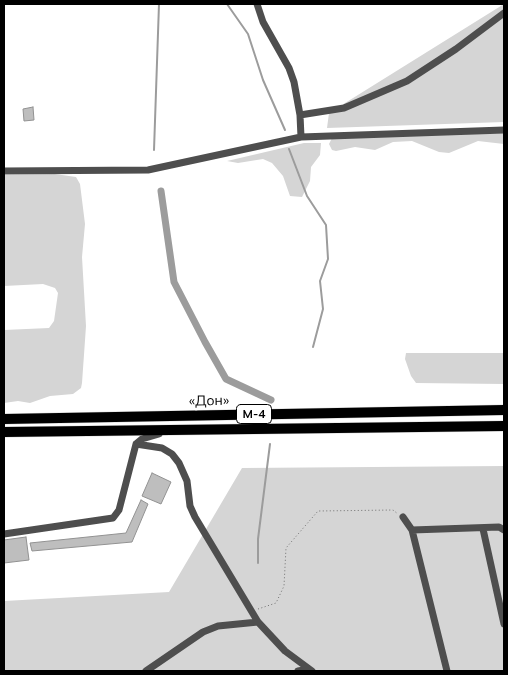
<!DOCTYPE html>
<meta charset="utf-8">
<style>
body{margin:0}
#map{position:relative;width:508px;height:675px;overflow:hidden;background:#fff;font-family:Mulish,sans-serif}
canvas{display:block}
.frame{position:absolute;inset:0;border:5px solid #000;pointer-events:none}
</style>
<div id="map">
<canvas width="508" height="675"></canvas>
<div class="frame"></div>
</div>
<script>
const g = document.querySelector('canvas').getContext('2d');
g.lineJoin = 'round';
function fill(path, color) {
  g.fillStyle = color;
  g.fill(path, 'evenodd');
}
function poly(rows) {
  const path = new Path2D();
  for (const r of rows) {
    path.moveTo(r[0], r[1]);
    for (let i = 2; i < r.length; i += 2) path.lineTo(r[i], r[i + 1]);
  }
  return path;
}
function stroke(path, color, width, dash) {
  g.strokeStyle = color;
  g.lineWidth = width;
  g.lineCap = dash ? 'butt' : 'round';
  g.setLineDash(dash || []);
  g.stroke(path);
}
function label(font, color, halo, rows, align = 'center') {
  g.font = font + ' Mulish,sans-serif';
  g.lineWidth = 5;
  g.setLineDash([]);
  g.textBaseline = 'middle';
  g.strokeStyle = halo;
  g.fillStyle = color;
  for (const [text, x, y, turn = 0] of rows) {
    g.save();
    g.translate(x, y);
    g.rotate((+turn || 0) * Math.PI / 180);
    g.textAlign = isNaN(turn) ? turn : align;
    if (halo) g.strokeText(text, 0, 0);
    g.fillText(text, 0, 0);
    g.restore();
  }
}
fill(poly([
 [504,4,504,122,327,128,329,113],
 [504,133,504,144,478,141,449,153,439,152,412,141,393,142,375,150,355,147,336,151,332,150,329,144,332,138],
 [304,143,321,143,320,155,311,167,310,181,302,197,290,196,283,176,272,163,263,159,238,163,227,161],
 [55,174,76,177,80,184,85,224,82,257,86,326,82,383,81,388,73,394,50,396,30,403,18,401,4,403,4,330,49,328,54,321,58,293,55,288,43,284,4,286,4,175],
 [406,353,504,353,504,384,416,383,411,376,405,359],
 [504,466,504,671,4,671,4,601,169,592,242,468]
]), '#d5d5d5');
stroke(poly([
 [227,4,248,34,263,80,285,130],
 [289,149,307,196,326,225,328,259,320,281,323,309,313,347],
 [154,150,159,4],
 [258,563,258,539,270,444]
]), '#9c9c9c', 2);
stroke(poly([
 [161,191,174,282,205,342,226,379,271,400]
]), '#9c9c9c', 7);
const building = poly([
 [33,107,34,120,24,121,23,109,33,107],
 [152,473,171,482,161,504,142,496,152,473],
 [141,500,148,504,132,542,32,551,30,543,126,533,141,500],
 [26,537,29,560,4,563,4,540,26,537]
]);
fill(building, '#bebebe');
stroke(building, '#929292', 1);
const highway = poly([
 [4,419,504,410],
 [4,432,504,426]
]);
stroke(highway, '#dbdbdb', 11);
stroke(poly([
 [258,609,276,603,284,586,286,548,318,511,393,510,398,514]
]), '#707070', 1, [1, 2.5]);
stroke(poly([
 [257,4,263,22,289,68,294,82,300,115,301,137],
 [300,115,344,108,407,81,456,49,504,13],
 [4,171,148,170,301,137,504,130],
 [136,444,162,448,172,454,179,463,187,481,190,506,195,517,258,622,285,651,312,671],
 [403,517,412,530,447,671],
 [483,529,504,624],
 [412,530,499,527,504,530],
 [4,534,113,518,119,510,136,444,142,439,159,434],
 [146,671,203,632,218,626,258,622],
 [298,671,309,669]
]), '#4e4e4e', 7);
stroke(highway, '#000', 10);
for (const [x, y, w] of [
 [254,414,35]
]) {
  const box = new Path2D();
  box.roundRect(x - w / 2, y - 9.5, w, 19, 4);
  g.fillStyle = '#fff';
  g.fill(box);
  stroke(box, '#000', 1);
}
label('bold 12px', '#000', null, [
 ["М-4",254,414]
]);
label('14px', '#000', '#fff', [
 ["«Дон»",209,401,-1]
]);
</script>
